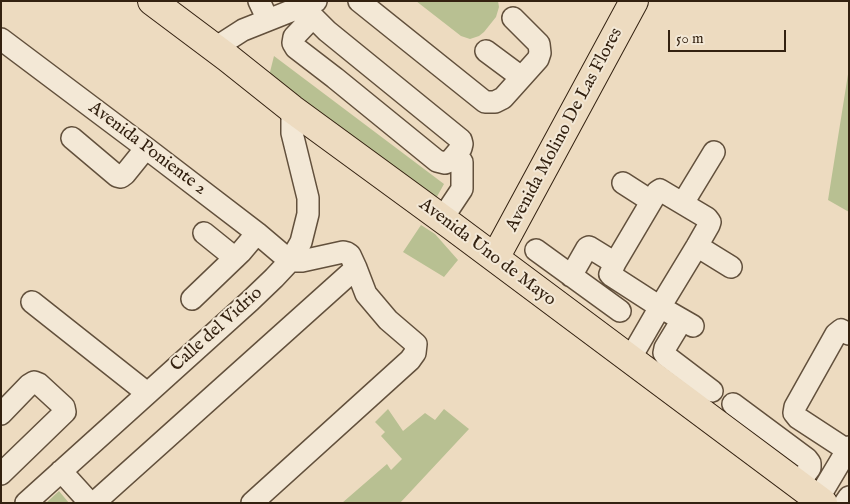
<!DOCTYPE html>
<style>
body{margin:0}
#map{position:relative;width:850px;height:504px;overflow:hidden;background:#eddbc0;font-family:"IM FELL English",serif}
canvas{display:block}
.frame{position:absolute;inset:0;border:2px solid #332110;pointer-events:none}
.scale{position:absolute;left:668px;top:30px;width:118px;height:22px;box-sizing:border-box;border:2px solid #332110;border-top:0;padding-left:6px;font-size:15px;line-height:18px;white-space:nowrap;color:#332110;-webkit-text-stroke:4px #f3e8d6;paint-order:stroke}
</style>
<div id="map">
<canvas width="850" height="504"></canvas>
<div class="frame"></div>
<div class="scale">50 m</div>
</div>
<script>
const g = document.querySelector('canvas').getContext('2d');
g.lineJoin = 'round';
function fill(path, color) {
  g.fillStyle = color;
  g.fill(path, 'evenodd');
}
function poly(rows) {
  const path = new Path2D();
  for (const r of rows) {
    path.moveTo(r[0], r[1]);
    for (let i = 2; i < r.length; i += 2) path.lineTo(r[i], r[i + 1]);
  }
  return path;
}
function stroke(path, color, width, dash) {
  g.strokeStyle = color;
  g.lineWidth = width;
  g.lineCap = dash ? 'butt' : 'round';
  g.setLineDash(dash || []);
  g.stroke(path);
}
function label(font, color, halo, rows, align = 'center') {
  g.font = font + ' "IM FELL English",serif';
  g.lineWidth = 4;
  g.setLineDash([]);
  g.textBaseline = 'middle';
  g.strokeStyle = halo;
  g.fillStyle = color;
  for (const [text, x, y, turn = 0] of rows) {
    g.save();
    g.translate(x, y);
    g.rotate((+turn || 0) * Math.PI / 180);
    g.textAlign = isNaN(turn) ? turn : align;
    if (halo) g.strokeText(text, 0, 0);
    g.fillText(text, 0, 0);
    g.restore();
  }
}
fill(poly([
 [416,1,498,1,499,7,496,17,484,32,479,36,470,39,461,36],
 [274,56,444,184,434,202,269,76],
 [849,68,849,212,828,200],
 [421,225,435,234,458,260,444,277,403,252],
 [388,409,403,431,425,413,435,420,444,409,469,429,400,503,342,503,387,464,391,470,402,459,381,436,385,432,375,422],
 [59,491,69,503,46,503]
]), '#b8c092');
const minor = poly([
 [259,1,268,20],
 [300,1,313,17,327,31,461,140,462,144,461,148,450,161,445,163,437,161,335,78,296,48,293,43,294,37,313,17],
 [359,1,485,102,495,102,503,98,538,59,540,53,539,44,513,18],
 [1,39,146,148,257,233,290,261],
 [215,48,243,30,316,1],
 [486,51,521,77],
 [72,138,117,176,121,177,125,174,146,148],
 [623,183,651,201],
 [683,203,714,152],
 [442,219,462,189,462,162,456,154],
 [204,233,235,258],
 [697,246,731,267],
 [536,250,620,311],
 [571,276,587,248,589,247,615,263],
 [192,299,241,252,257,233],
 [32,302,147,393],
 [682,320,665,348,664,353,666,356,712,391],
 [630,359,660,307,697,246,709,225,710,222,707,218,660,190,657,192,615,263,610,274,612,276,660,307,693,326],
 [733,404,807,459,810,463,810,468,798,484],
 [1,414,29,385,34,382,39,384,64,407,65,412,1,474],
 [847,450,798,418,794,413,795,407,836,334,841,330,849,334],
 [61,471,90,503],
 [818,499,849,447],
 [26,503,250,301,274,278,290,261,301,242,308,214,308,198,292,133,292,109],
 [94,503,356,268],
 [252,503,410,360,415,353,416,344,388,320,366,294,356,268,350,255,347,253,343,252,302,261,290,261],
 [845,503,849,497]
]);
const major = poly([
 [152,1,228,58,292,109,452,226,823,503],
 [495,258,634,1]
]);
stroke(minor, '#62503c', 24);
stroke(major, '#332110', 30);
stroke(minor, '#f3e8d6', 21);
stroke(major, '#eddbc0', 28);
label('18px', '#332110', '#f3e8d6', [
 ["Avenida Molino De Las Flores",565,130,-62],
 ["Avenida Poniente 2",147,149,37],
 ["Avenida Uno de Mayo",487,253,37],
 ["Calle del Vidrio",217,330,-42]
]);
</script>
